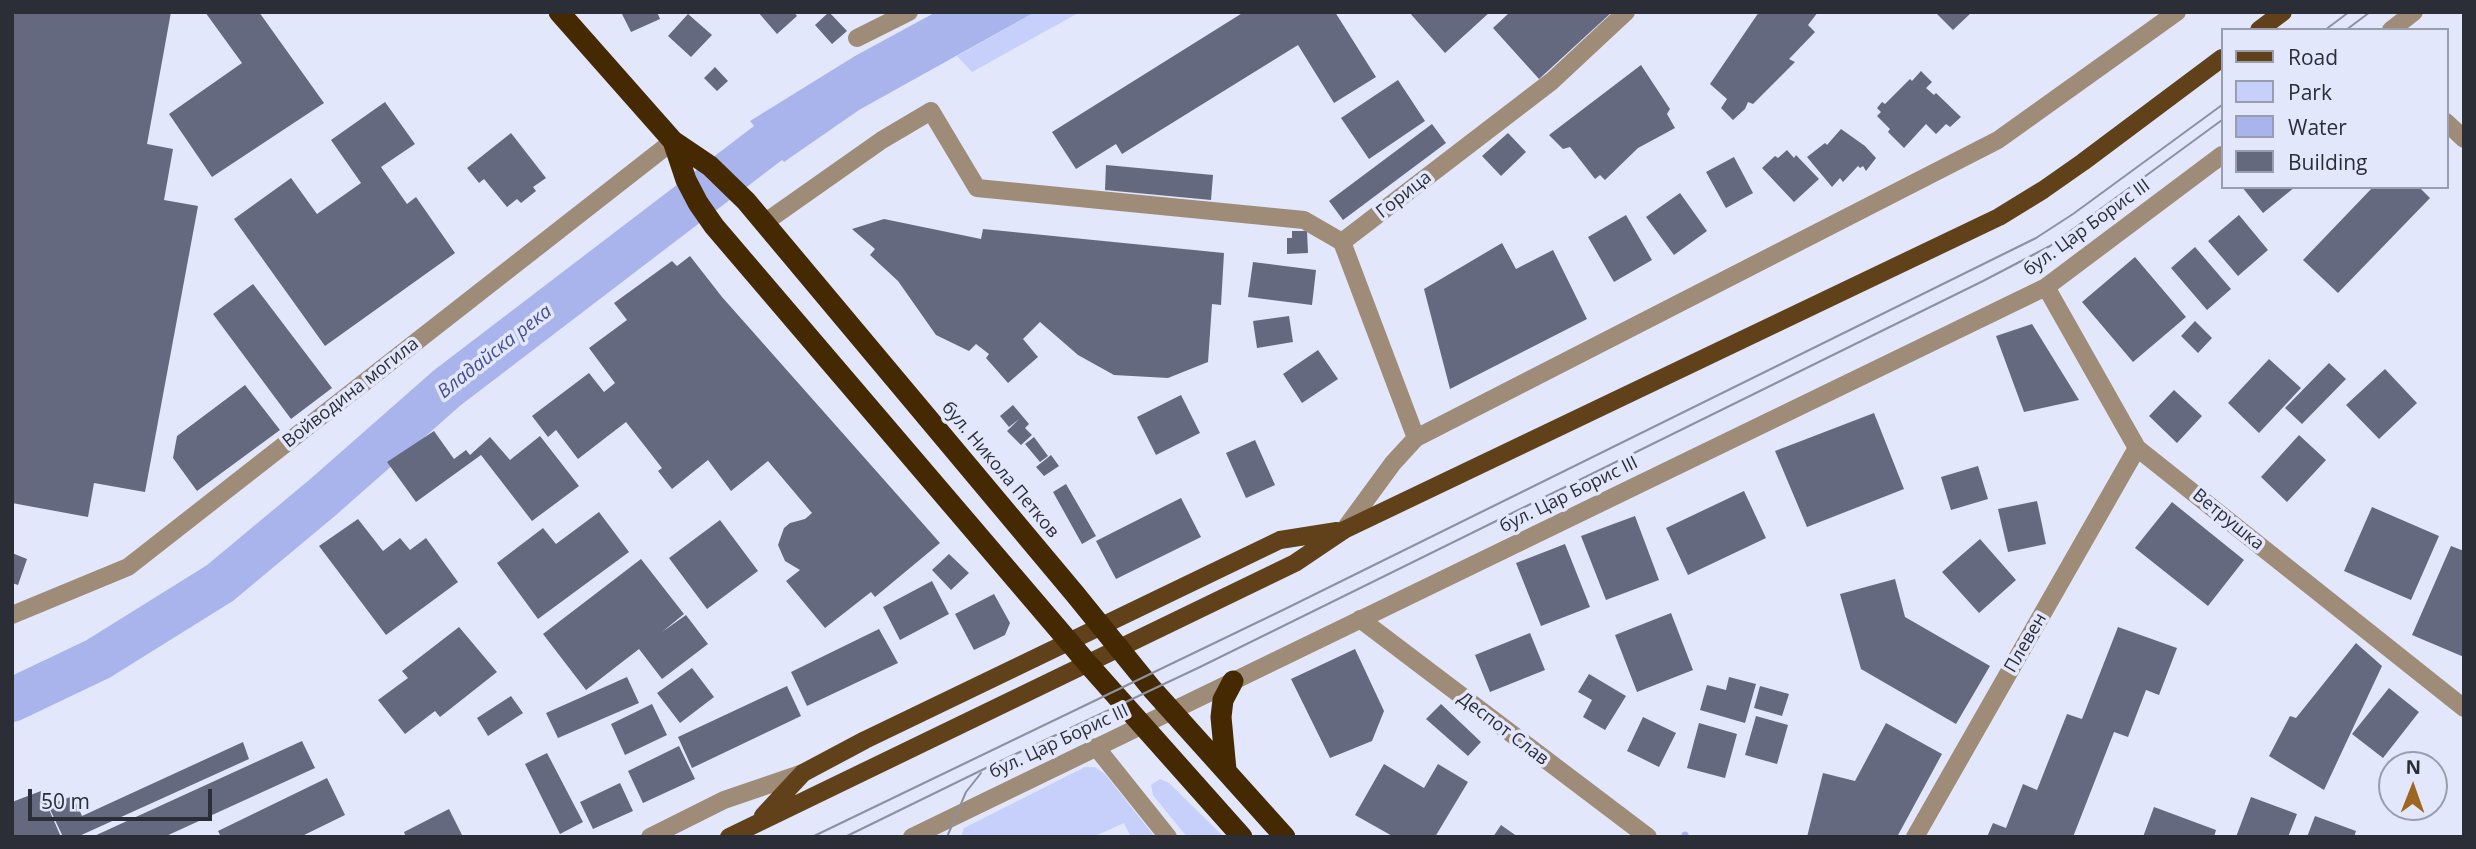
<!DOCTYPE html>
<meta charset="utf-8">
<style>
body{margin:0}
#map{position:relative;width:2476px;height:849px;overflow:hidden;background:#e3e7fb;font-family:"Open Sans",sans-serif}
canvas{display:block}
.frame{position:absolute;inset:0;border:14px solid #2c2e37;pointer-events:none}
.legend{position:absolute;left:2221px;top:28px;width:228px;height:161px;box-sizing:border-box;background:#e3e7fb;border:2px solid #9a9dad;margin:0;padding:9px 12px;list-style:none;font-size:21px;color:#2c2e37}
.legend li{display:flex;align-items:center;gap:14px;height:35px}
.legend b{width:35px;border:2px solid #9a9dad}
.north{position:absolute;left:2378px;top:751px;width:70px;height:70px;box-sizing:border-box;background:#e3e7fb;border:2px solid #9a9dad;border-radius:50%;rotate:1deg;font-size:19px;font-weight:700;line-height:28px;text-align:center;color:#2c2e37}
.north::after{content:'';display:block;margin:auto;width:24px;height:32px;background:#9d6721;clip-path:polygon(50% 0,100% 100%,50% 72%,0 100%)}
.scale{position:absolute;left:28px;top:789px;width:184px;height:32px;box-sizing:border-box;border:4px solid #2c2e37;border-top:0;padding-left:9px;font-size:21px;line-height:24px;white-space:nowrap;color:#2c2e37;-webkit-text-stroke:5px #e3e7fb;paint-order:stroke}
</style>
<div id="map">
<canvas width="2476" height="849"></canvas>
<div class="frame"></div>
<ul class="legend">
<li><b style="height:9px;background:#61411a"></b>Road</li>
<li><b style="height:19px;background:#c7d0fb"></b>Park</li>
<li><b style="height:19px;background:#a9b4ec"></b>Water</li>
<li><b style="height:19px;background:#65697f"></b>Building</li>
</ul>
<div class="north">N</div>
<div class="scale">50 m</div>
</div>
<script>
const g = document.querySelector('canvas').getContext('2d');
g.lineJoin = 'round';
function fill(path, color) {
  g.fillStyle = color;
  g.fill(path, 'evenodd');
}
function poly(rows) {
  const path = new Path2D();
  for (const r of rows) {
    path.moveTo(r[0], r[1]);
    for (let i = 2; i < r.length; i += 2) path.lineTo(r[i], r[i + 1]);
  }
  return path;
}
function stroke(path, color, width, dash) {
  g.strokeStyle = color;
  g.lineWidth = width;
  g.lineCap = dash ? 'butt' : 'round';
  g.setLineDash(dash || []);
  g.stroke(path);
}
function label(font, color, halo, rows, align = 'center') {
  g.font = font + ' "Open Sans",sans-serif';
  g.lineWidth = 7;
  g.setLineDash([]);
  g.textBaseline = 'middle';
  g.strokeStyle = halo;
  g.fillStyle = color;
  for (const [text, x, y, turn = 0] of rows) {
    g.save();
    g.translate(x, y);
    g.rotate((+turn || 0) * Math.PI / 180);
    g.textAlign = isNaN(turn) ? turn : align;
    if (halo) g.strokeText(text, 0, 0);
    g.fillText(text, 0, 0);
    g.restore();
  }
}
fill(poly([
 [1035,12,1080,12,972,72,957,56],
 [1085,767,1095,767,1105,774,1155,837,1131,837,1124,823,1093,837,961,837,964,828],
 [1160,779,1169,783,1224,837,1187,837,1153,795,1151,785]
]), '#c7d0fb');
fill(poly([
 [936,12,1035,12,859,110,784,162,750,121,855,56]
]), '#a9b4ec');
stroke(poly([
 [1685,837,1685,835]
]), '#a9b4ec', 7);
stroke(poly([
 [12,700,98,659,220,583,322,498,447,388,768,143,818,109]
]), '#a9b4ec', 44);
fill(poly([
 [12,12,171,12,147,144,173,149,164,200,198,206,145,492,94,483,88,517,12,503],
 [205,12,259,12,324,103,212,177,169,114,242,63],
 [625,12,657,12,660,19,631,32,622,14],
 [758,12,794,12,797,16,777,34],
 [829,12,847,31,832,44,815,25],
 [1244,12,1335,12,1376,77,1334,103,1298,45,1122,154,1116,144,1076,169,1052,132],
 [1409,12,1490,12,1445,53],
 [1510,12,1612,12,1539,79,1493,28],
 [1759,12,1818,12,1808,25,1815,32,1789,59,1795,62,1753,104,1748,102,1745,109,1733,120,1721,108,1727,99,1710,84],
 [1935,12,1972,12,1953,30],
 [688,14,712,35,691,57,668,36],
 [1641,65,1670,109,1667,114,1675,128,1638,148,1605,180,1600,175,1595,179,1570,147,1563,149,1549,135],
 [715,67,728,81,717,91,704,78],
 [1921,71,1932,82,1926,88,1934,95,1936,93,1961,117,1950,127,1946,124,1936,134,1926,124,1904,148,1888,132,1890,129,1877,116,1881,112,1877,108,1882,102,1885,104,1910,79,1912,81],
 [1398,80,1425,121,1369,159,1341,118],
 [385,102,415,144,381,167,407,204,416,197,455,253,325,346,234,219,291,178,317,214,361,183,331,140],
 [1432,124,1446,143,1343,220,1329,201],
 [1841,129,1865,146,1876,158,1866,171,1863,166,1860,168,1858,166,1843,182,1840,178,1832,187,1807,157,1825,143,1827,145],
 [511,133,546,178,533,187,536,191,521,203,517,199,507,207,484,179,479,183,467,168],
 [1508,133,1526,152,1501,176,1482,156],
 [1787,150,1794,158,1796,155,1819,179,1794,202,1762,168,1775,156,1778,158],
 [1734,157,1753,193,1726,208,1706,172],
 [1106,165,1213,175,1211,200,1105,190],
 [2242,187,2295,187,2263,213],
 [2373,187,2419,187,2430,198,2338,293,2303,260],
 [1680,193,1707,231,1674,255,1646,217],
 [1626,215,1652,260,1614,282,1588,237],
 [2239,215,2268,250,2238,276,2208,241],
 [884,219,981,239,983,229,1224,253,1221,305,1212,304,1208,362,1168,378,1114,375,1078,355,1040,322,1023,339,1038,357,1008,383,986,358,989,354,976,344,969,351,936,335,898,281,870,255,875,249,852,229],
 [1292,231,1307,231,1308,253,1287,254,1287,238,1292,238],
 [1502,243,1516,269,1553,250,1587,319,1450,389,1424,289],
 [2195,247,2231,289,2207,310,2171,268],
 [690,256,722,297,940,543,875,597,871,592,825,628,786,581,800,570,785,561,778,545,784,528,790,523,805,519,812,513,768,461,731,491,708,460,672,489,658,471,662,468,626,422,578,459,556,430,548,437,532,416,589,373,604,392,615,383,589,348,627,320,614,303,672,261,677,266],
 [2135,257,2186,317,2133,362,2082,302],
 [1253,262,1316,270,1312,305,1248,297],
 [253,284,332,388,291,419,213,314],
 [1289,316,1293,342,1257,348,1253,321],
 [2195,321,2212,338,2198,353,2181,336],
 [2032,324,2079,400,2024,412,1996,336],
 [1318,350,1338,379,1302,403,1283,374],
 [2269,359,2301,388,2259,433,2228,403],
 [2329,363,2346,379,2302,424,2285,408],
 [2385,369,2417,403,2379,439,2346,405],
 [245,385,280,430,197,491,173,458,177,436],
 [2174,390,2202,416,2177,443,2149,416],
 [1181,395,1200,433,1156,455,1137,417],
 [1013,405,1029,424,1025,428,1032,435,1021,445,1007,431,1019,419,1009,427,1000,416],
 [1874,413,1904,489,1807,527,1775,451],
 [434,431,454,459,466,450,470,455,490,437,510,460,540,436,579,486,532,521,481,455,416,502,387,462],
 [2299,435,2326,460,2287,502,2261,477],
 [1034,437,1048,456,1040,462,1025,444],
 [1255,440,1275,485,1246,498,1226,453],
 [1051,455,1059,466,1044,476,1036,467],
 [1978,466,1988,499,1951,510,1941,477],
 [1066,484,1096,536,1082,544,1053,492],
 [1744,491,1766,538,1688,575,1666,528],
 [1181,498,1201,537,1116,579,1096,541],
 [2037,501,2046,544,2008,552,1998,509],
 [2172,502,2244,560,2208,606,2135,548],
 [2372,507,2439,536,2411,600,2344,571],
 [599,512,629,552,538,619,497,563,543,528,556,544],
 [1635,516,1659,580,1606,600,1581,536],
 [358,519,383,551,400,538,410,550,426,538,458,582,386,635,319,546],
 [720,520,758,571,707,609,669,558],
 [1980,539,2016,580,1979,613,1942,572],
 [1565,544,1590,607,1541,626,1516,563],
 [2451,546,2464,551,2464,657,2412,635],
 [12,553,27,559,18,585,12,583],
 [949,554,969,573,951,590,932,570],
 [641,559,684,614,662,632,686,615,708,644,662,679,639,649,586,690,543,634],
 [1895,579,1905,617,1990,666,1956,724,1861,669,1840,594],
 [932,581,949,614,900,640,883,607],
 [994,594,1010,623,1005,635,974,650,955,614],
 [1671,613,1693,670,1637,692,1615,635],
 [459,627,497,672,440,717,435,711,405,734,378,700,408,678,402,671],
 [2118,627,2177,648,2159,695,2146,690,2128,737,2114,732,2073,837,1987,837,1993,823,2006,828,2023,784,2037,790,2067,714,2082,719],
 [879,629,898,663,807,706,791,672],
 [1530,633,1545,670,1490,692,1475,655],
 [2356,643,2382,666,2324,790,2269,756,2290,716,2296,718],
 [1355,649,1384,711,1372,741,1330,758,1291,679],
 [692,668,714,697,680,723,657,693],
 [1589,674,1626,696,1605,730,1583,717,1592,700,1578,692],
 [627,677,639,703,558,738,546,713],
 [1729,677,1756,684,1745,723,1700,710,1707,685,1726,690],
 [787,686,801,716,692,768,678,737],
 [1760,686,1789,694,1782,716,1754,708],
 [2389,688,2419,712,2383,758,2352,734],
 [511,696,523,713,488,736,477,718],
 [652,704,667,735,625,755,611,724],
 [1441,704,1481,742,1468,756,1426,719],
 [1756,716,1788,725,1777,764,1745,755],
 [1643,717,1676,733,1659,767,1627,751],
 [1699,723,1737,734,1725,778,1687,768],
 [1886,723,1942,754,1897,837,1807,837,1823,773,1855,781],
 [302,741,315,768,164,837,92,837],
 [243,742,249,759,77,837,63,837,48,805,73,796,82,816],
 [679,746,695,779,643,803,628,771],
 [547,753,583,822,560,834,525,764],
 [1384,764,1424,788,1438,764,1468,782,1435,837,1394,837,1355,815],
 [327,778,345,815,300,837,221,837,218,831],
 [620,783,633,811,593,829,580,802],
 [41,791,61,837,12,837,12,802],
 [2251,797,2297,814,2288,837,2236,837],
 [2154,807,2216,830,2214,837,2143,837],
 [449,809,463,837,406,837,404,832],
 [2315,816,2356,831,2354,837,2307,837],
 [1501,825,1518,837,1493,837]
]), '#65697f');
stroke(poly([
 [2391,30,2414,12],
 [857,38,909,12],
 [2446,122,2464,139],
 [764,223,882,140,931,111,977,188,1304,220,1342,242],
 [2046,287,2137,448,2464,708],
 [1416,438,1342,242,1552,81,1626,12],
 [1344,530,1393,463,1416,438,1998,140,2177,12],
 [12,615,128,567,673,141],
 [1360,619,1648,837],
 [1096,747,1168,837],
 [650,837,724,800,803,773],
 [912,837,2046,287,2222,155],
 [1915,837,2137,448]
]), '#9f8c78', 18);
stroke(poly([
 [2259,30,2283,12],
 [763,816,803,773,865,740,1280,540,1337,531],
 [729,837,1295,563,1344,530,1999,217,2043,190,2083,162,2222,58]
]), '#61411a', 18);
stroke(poly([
 [559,12,673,141,710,166,746,201,1075,594,1152,689,1285,837],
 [673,141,686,180,698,203,714,226,1088,664,1242,837],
 [1226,770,1221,717,1223,700,1233,681]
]), '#452903', 21);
stroke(poly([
 [2325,30,2349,12],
 [2346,30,2370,12],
 [812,837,1285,609,2036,238,2073,214,2222,105],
 [845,837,986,768,1200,667,1983,281,2050,246,2222,120],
 [947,837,966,792,981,773]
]), '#8d909e', 2);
label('18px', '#2c2e37', '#e3e7fb', [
 ["Горица",1404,195,-38],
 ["бул. Цар Борис III",2087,228,-36],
 ["Войводина могила",351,393,-38],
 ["бул. Никола Петков",1000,470,50],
 ["бул. Цар Борис III",1569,495,-26],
 ["Ветрушка",2228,520,39],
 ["Плевен",2026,643,-60],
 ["Деспот Слав",1503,729,37],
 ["бул. Цар Борис III",1059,742,-25]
]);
label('italic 19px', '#474f94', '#e3e7fb', [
 ["Владайска река",495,352,-38]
]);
</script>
